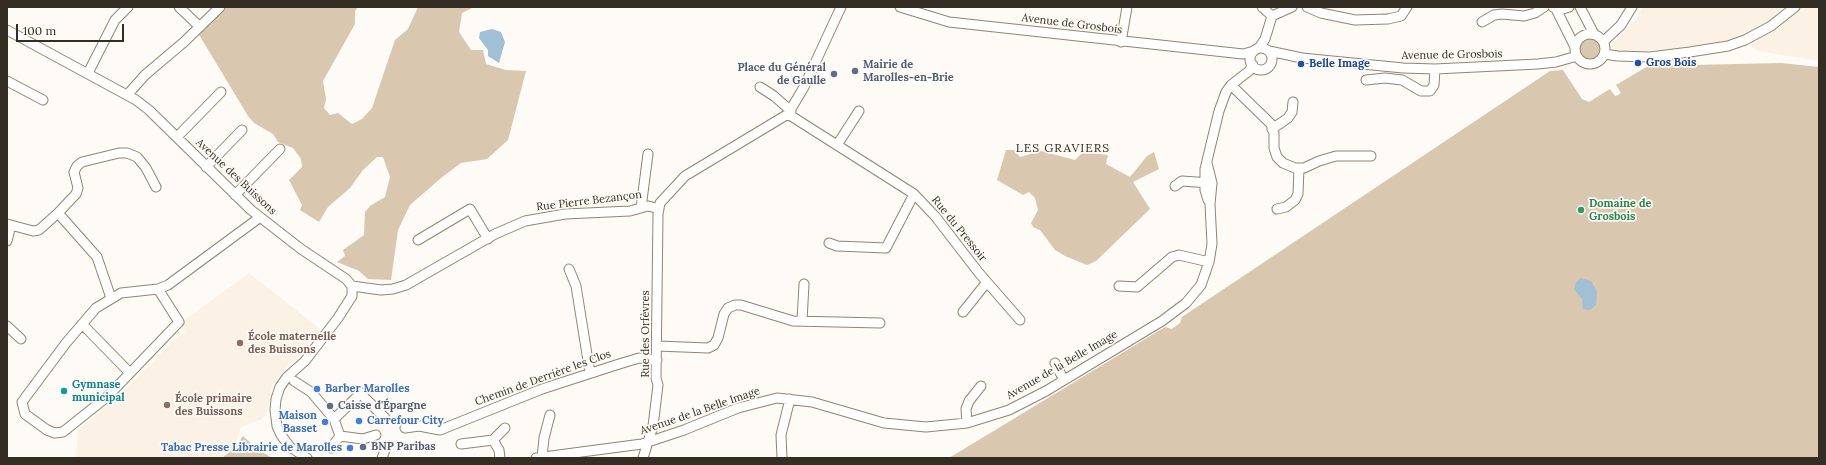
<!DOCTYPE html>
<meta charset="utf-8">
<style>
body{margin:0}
#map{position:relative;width:1826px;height:465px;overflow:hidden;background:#fefaf5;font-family:Lora,serif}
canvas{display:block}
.frame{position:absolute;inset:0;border:8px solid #342d23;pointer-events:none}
.scale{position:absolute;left:16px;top:24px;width:108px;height:18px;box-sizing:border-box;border:2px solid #342d23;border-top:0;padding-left:5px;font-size:12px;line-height:14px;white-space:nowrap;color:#342d23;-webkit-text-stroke:3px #fefaf5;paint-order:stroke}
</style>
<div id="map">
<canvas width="1826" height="465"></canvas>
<div class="frame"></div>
<div class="scale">100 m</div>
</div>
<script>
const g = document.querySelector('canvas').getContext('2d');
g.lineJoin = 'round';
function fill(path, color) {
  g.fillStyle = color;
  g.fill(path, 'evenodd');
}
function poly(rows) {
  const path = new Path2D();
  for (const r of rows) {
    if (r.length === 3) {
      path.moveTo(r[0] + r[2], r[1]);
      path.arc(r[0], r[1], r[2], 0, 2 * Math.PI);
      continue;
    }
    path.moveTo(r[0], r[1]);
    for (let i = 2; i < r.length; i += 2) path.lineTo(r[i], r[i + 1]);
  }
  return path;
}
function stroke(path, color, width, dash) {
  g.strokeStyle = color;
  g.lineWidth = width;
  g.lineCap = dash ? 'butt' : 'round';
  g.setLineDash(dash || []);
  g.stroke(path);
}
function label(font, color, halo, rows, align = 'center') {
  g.font = font + ' Lora,serif';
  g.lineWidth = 3.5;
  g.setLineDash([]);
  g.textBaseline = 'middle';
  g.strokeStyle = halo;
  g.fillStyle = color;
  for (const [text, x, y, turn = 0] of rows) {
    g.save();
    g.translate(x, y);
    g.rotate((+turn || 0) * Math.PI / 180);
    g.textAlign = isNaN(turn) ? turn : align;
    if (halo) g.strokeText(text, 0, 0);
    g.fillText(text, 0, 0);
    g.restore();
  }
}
fill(poly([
 [1643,7,1819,7,1819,61,1757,51,1743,35,1713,45,1636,52,1616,53,1612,51,1610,47,1636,19],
 [249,273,320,329,300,356,288,365,278,378,272,386,267,412,262,419,241,427,234,450,222,458,76,458,78,430,107,406,109,404,107,400,121,388,125,389,156,360,178,336,185,334,182,322]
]), '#fbf2e5');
fill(poly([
 [224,7,358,7,355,11,355,24,323,81,326,99,324,108,330,115,338,113,352,124,362,119,372,108,395,40,408,29,418,7,474,7,462,13,459,32,471,50,483,50,486,64,506,70,526,71,508,140,487,159,461,163,441,178,410,205,398,230,391,280,368,279,359,271,337,262,345,256,343,250,364,235,365,212,370,206,385,197,390,177,383,157,377,157,363,170,350,188,328,207,319,222,300,210,302,205,289,180,302,167,301,159,293,148,278,142,273,134,254,123,248,116,198,33],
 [1590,49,10],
 [1781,63,1819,67,1819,458,949,458,1165,327,1172,329,1180,323,1182,317,1550,71,1563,70,1582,99,1589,102,1610,89,1615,96,1618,95,1621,93,1616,85,1648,66],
 [1006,150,1014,150,1020,157,1041,151,1075,160,1083,152,1108,155,1106,164,1130,177,1147,156,1154,152,1159,169,1133,182,1150,209,1096,261,1087,265,1065,256,1055,250,1040,230,1033,227,1031,223,1038,210,1035,198,1029,192,1023,195,997,180],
 [243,436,256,448,272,458,222,458,234,449]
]), '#d9c7af');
fill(poly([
 [492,29,501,32,505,42,499,63,488,56,488,50,479,38,480,32],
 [1581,278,1591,281,1597,291,1596,305,1590,310,1583,309,1582,299,1574,289,1576,282]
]), '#a1bfd5');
const minor = poly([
 [179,7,200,27],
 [900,7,949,22,1243,54,1254,51],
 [1262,7,1272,16],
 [1307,7,1321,13,1355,20,1388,19,1401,16,1407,7],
 [1553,7,1560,10,1569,7],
 [1580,7,1594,34],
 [1556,9,1575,47],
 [1482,22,1494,15,1502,14,1524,16,1535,13,1544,7],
 [7,30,136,100,149,110,251,210,301,249,346,279,352,286],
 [1590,49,15],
 [1604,41,1621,25,1632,7],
 [1121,42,1127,7],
 [1259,48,1265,39,1272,16,1292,7],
 [1261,59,11],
 [1269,51,1302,58,1403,68,1435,69,1538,64,1556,62,1577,56],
 [1605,54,1617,56,1650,57,1690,52,1728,46,1745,40,1771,26,1795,7],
 [88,73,115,20,128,7],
 [1366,80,1385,78,1402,80,1421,91,1430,91,1434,85,1435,69],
 [7,81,43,100],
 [1231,85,1271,124,1274,133,1274,148,1277,157,1283,163,1295,168,1304,168,1319,161,1336,156,1371,156],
 [760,87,774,96,791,111],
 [128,94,145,75,184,42,220,7],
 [788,114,914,194,935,216,979,273,1020,320],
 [1272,129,1288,118,1292,112,1293,102],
 [177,137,221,92],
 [837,145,859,111],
 [206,167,242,130],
 [1175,186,1182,181,1210,183],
 [235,195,280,149],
 [1208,200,1205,190,1205,169,1219,111,1226,92,1231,85,1249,71,1253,65],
 [641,208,648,154],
 [1277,209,1286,207,1295,200,1298,194,1299,168],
 [58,213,76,194,78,188,74,172,77,166,82,162,119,153,127,153,137,157,146,168,156,187],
 [7,224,33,231,39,230,58,213,97,257,111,298],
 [418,240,470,209,488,239],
 [7,241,11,225],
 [829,243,837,246,886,248,914,194],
 [569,269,576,286,590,373],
 [352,286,381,290,393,289,406,285,495,234,525,221,565,214,630,211,648,206,659,209],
 [1119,286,1137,287,1172,257,1179,255,1209,262],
 [158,289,179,322,108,396,63,432,55,433,47,430,25,414,22,402,66,343,96,308,121,293,158,289,168,285,259,218],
 [963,312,987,282],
 [802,321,804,284],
 [82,324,130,373],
 [7,326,21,339],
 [657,346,708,348,714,345,718,338,724,314,728,308,735,305,741,305,793,321,880,323],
 [1055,363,1064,380],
 [294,381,311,392,334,419,340,436,363,439,376,435],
 [358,391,385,418],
 [334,419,361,393],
 [967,423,966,409,969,401,981,386],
 [405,428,419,426,440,430,542,389,616,365,639,358,657,360],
 [493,440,499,450,500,458],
 [461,444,493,440,505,428],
 [331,448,340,436],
 [542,457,544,438,550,415],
 [307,458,290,447,281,435,277,426,275,410,276,399,280,387,287,377,305,361,338,318,352,296,352,286],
 [382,458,386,447],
 [536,458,642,444,684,430,738,408,777,398,812,402,884,423,926,427,967,423,1009,410,1046,391,1162,321,1186,303,1201,285,1209,262,1212,244,1210,204,1212,183,1207,163],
 [643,458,653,426,658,385,656,378,658,214,660,203,685,176,788,114,804,87,841,7],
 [782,458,781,435,790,399]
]);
stroke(minor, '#95846d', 11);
stroke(minor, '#fff', 9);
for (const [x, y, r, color] of [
 [1638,63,4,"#1a4fb4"],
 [1301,64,4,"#1a4fb4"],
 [855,71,4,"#5c6f8a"],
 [834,74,4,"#5c6f8a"],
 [1581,210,4,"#2e9e5b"],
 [240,343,4,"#8d6e63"],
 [317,389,4,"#3f7fe0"],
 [64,391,4,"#0f9aa8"],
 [167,405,4,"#8d6e63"],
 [330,406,4,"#5c6f8a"],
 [359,421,4,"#3f7fe0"],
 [325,422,4,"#3f7fe0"],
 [363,447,4,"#5c6f8a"],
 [350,448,4,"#3f7fe0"]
]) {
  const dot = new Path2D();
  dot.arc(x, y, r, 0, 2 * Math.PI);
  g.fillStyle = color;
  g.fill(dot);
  stroke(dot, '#fefaf5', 1.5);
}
label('11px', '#342d23', '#fefaf5', [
 ["Avenue de Grosbois",1072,24,7],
 ["Avenue de Grosbois",1452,55,-1],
 ["Avenue des Buissons",236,177,43],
 ["Rue Pierre Bezançon",589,201,-7],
 ["Rue du Pressoir",959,229,51],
 ["Rue des Orfèvres",646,334,-90],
 ["Avenue de la Belle Image",1062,365,-30],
 ["Chemin de Derrière les Clos",543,378,-20],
 ["Avenue de la Belle Image",700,411,-19]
]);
label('bold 11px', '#164399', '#fefaf5', [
 ["Gros Bois",1646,63],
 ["Belle Image",1309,64]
], 'left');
label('bold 11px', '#4e5e75', '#fefaf5', [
 ["Mairie de",863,65],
 ["Marolles-en-Brie",863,78],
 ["Place du Général",826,68,"right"],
 ["de Gaulle",826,81,"right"],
 ["Caisse d'Épargne",338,406],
 ["BNP Paribas",371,447]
], 'left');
label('bold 11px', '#27864d', '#fefaf5', [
 ["Domaine de",1589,204],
 ["Grosbois",1589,217]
], 'left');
label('bold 11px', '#785e54', '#fefaf5', [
 ["École maternelle",248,337],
 ["des Buissons",248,350],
 ["École primaire",175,399],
 ["des Buissons",175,412]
], 'left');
label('bold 11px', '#0d838f', '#fefaf5', [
 ["Gymnase",72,385],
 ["municipal",72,398]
], 'left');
label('bold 11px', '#366cbe', '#fefaf5', [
 ["Barber Marolles",325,389],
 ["Maison",317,416,"right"],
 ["Basset",317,429,"right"],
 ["Carrefour City",367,421],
 ["Tabac Presse Librairie de Marolles",342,448,"right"]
], 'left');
g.letterSpacing = '1px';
label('12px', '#342d23', '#fefaf5', [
 ["LES GRAVIERS",1063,149]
]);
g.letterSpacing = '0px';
</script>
